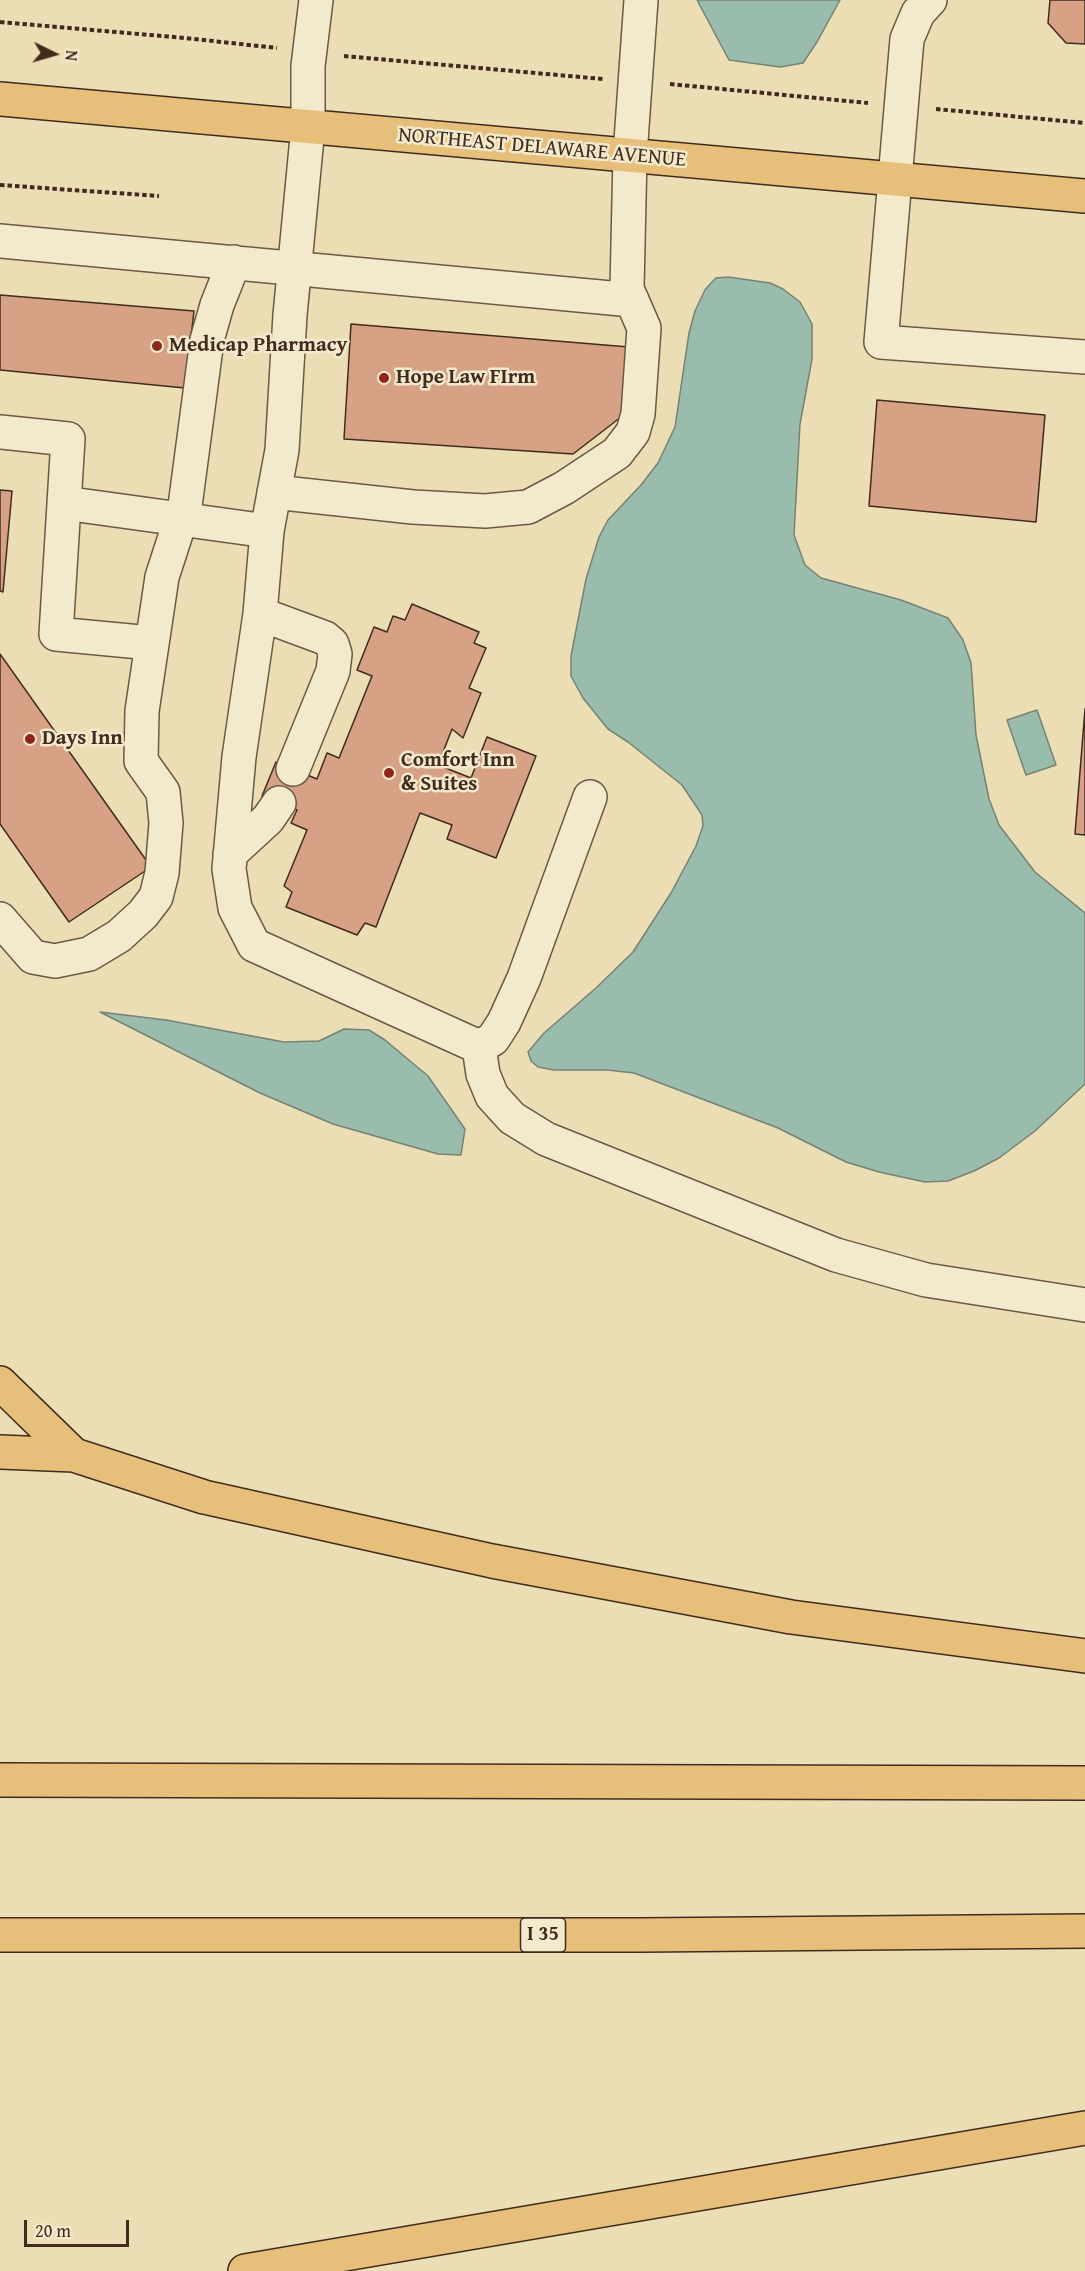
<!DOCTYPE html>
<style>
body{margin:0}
#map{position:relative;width:1085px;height:2271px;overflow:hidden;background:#ecdeb4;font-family:"Gentium Book Plus",serif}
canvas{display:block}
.north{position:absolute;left:24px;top:24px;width:60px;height:60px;-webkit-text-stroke:4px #f3eace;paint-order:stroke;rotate:95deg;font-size:16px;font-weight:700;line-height:24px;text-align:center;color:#412b1e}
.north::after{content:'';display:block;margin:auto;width:21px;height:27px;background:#412b1e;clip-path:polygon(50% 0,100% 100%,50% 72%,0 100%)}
.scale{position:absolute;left:24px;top:2220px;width:105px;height:27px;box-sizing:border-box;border:3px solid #412b1e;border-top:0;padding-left:8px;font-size:18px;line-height:21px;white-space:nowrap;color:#412b1e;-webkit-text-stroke:4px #f3eace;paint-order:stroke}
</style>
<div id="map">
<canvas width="1085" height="2271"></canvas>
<div class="north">N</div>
<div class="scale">20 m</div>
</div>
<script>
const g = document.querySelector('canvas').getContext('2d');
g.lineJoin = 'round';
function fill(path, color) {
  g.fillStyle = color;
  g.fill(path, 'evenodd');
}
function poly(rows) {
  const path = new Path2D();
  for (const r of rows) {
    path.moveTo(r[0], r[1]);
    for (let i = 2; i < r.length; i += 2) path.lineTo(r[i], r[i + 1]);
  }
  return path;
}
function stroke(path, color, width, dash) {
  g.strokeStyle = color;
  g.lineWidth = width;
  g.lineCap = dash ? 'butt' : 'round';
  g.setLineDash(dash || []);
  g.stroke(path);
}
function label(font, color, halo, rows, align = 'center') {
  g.font = font + ' "Gentium Book Plus",serif';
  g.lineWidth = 5;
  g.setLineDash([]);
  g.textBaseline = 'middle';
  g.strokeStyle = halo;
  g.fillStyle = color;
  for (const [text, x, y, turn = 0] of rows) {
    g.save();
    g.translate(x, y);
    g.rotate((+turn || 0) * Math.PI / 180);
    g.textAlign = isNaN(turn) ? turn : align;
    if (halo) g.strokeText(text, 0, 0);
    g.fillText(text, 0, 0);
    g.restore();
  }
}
const water = poly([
 [697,0,840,0,817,42,803,63,780,67,729,60,697,0],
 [728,277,770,283,783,289,800,302,812,324,812,359,800,424,794,535,805,565,821,578,901,600,948,618,963,640,971,663,976,735,989,799,999,825,1035,872,1085,913,1085,1084,1035,1131,999,1158,974,1171,948,1181,925,1182,879,1172,846,1162,778,1128,634,1073,607,1070,554,1070,538,1067,531,1061,528,1052,544,1033,596,988,633,952,671,893,696,846,703,826,702,815,682,785,628,742,608,729,583,698,571,676,571,656,586,579,599,537,608,520,641,485,658,463,675,427,689,333,695,311,705,290,711,283,716,278,728,277],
 [1037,710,1056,765,1026,775,1007,720,1037,710],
 [100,1012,166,1020,284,1042,319,1041,344,1029,369,1030,385,1040,428,1076,465,1129,461,1155,438,1154,333,1124,260,1093,100,1012]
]);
fill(water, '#99bcad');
stroke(water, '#768274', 1.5);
const building = poly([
 [1050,0,1085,0,1085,44,1066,43,1048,23,1050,0],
 [0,295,194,311,185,388,0,370,0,295],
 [351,324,629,347,625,414,573,454,344,439,351,324],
 [877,400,1045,415,1036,522,869,506,877,400],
 [0,490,12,491,3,592,0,591,0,490],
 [412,604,479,632,474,643,486,648,469,688,481,693,463,738,452,729,438,765,471,778,487,737,536,756,496,858,447,839,452,825,420,813,376,927,365,923,357,935,286,907,292,892,284,886,307,830,291,823,297,810,262,796,276,762,317,779,327,753,339,758,372,676,357,670,374,627,387,632,393,616,405,620,412,604],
 [0,654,151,867,69,922,0,824,0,654],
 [1085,709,1085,835,1075,834,1085,709]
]);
fill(building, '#d7a186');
stroke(building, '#412b1e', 1.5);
const minor = poly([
 [316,0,308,66,308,127,290,315,282,450,267,531,260,614,239,757,229,869,235,908,254,945,479,1047,493,1039,504,1022,524,978,590,797],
 [930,0,918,13,907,39,881,342,1085,357],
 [0,241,632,300],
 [0,432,68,439,56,634,151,643],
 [274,492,413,507,485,511,528,507,564,488,617,453,633,432,638,414,644,328,627,289,630,155,641,0],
 [64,503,267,531],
 [260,614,325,638,332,644,335,654,333,671,293,769],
 [230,854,268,819,279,803],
 [0,919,33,957,55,961,89,954,119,936,143,914,156,897,162,873,166,823,163,792,141,761,142,711,162,577,185,506,207,340,217,305,234,262],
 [479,1047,483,1074,492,1096,512,1118,546,1139,836,1255,926,1280,1085,1305]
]);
const major = poly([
 [0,99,1085,196]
]);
const highway = poly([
 [0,1383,74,1455],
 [0,1452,74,1455,204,1497,492,1561,791,1617,1085,1656],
 [0,1780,1085,1783],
 [0,1935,642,1935,1085,1931],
 [245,2271,1085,2128]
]);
stroke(minor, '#6c5844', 36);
stroke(major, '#412b1e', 36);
stroke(highway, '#412b1e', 36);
stroke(poly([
 [0,22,185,38,277,48],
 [344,56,603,79],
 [670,84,868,103],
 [936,109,1085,123],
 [0,185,159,196]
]), '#412b1e', 4, [4.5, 3]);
stroke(minor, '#f3eace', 33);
stroke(major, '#e6bf7a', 33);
stroke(highway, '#e6bf7a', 33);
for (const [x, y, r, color] of [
 [157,346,6,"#8f2418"],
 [384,378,6,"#8f2418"],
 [30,739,6,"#8f2418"],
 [389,773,6,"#8f2418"]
]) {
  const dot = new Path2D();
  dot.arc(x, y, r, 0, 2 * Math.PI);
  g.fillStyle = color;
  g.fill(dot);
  stroke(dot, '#f3eace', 2);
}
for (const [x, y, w] of [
 [543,1935,45]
]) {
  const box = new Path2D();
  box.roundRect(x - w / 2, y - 17, w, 34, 4.5);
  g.fillStyle = '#f3eace';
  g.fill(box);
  stroke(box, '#412b1e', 1.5);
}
label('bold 20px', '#412b1e', null, [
 ["I 35",543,1935]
]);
label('21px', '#412b1e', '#f3eace', [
 ["NORTHEAST DELAWARE AVENUE",542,148,5]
]);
label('bold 21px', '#412b1e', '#f3eace', [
 ["Medicap Pharmacy",169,346],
 ["Hope Law FIrm",396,378],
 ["Days Inn",42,739],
 ["Comfort Inn",401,761],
 ["& Suites",401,785]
], 'left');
</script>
